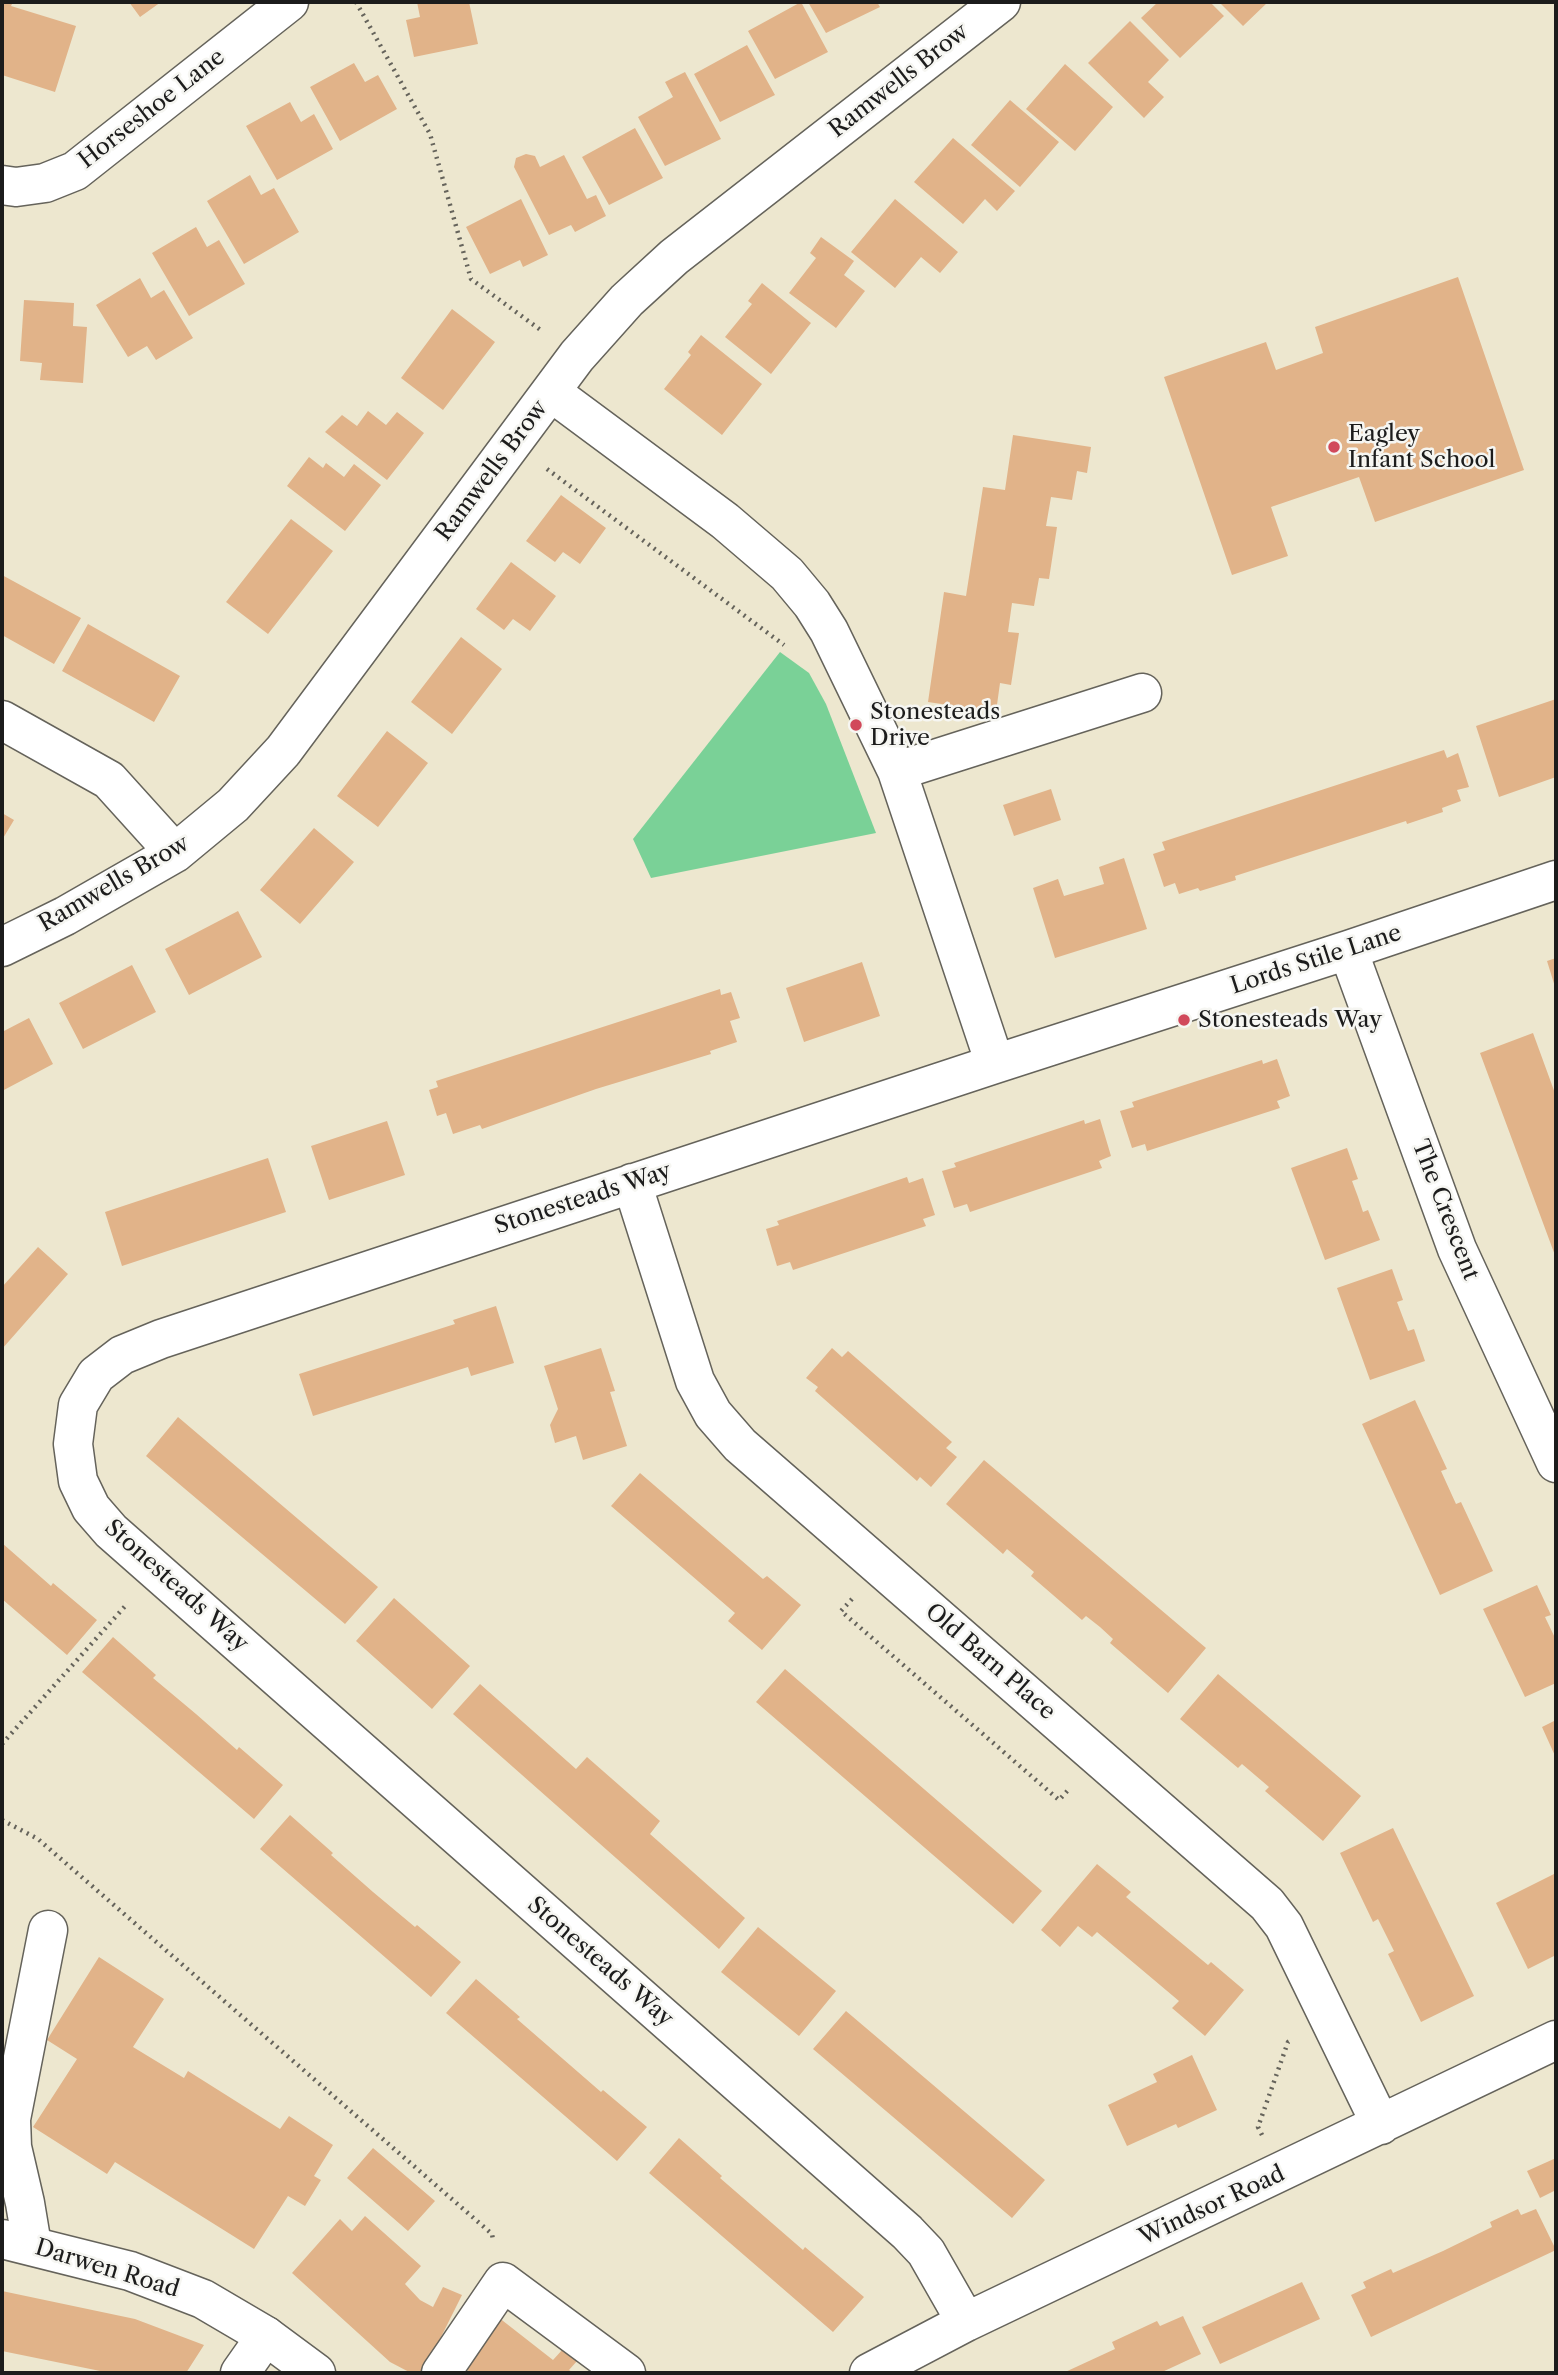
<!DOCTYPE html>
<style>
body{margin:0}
#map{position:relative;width:1558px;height:2375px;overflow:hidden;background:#ede7cf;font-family:"Libre Caslon Text",serif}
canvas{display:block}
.frame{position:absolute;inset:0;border:4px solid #1c1c1c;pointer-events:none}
</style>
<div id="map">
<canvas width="1558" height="2375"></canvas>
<div class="frame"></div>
</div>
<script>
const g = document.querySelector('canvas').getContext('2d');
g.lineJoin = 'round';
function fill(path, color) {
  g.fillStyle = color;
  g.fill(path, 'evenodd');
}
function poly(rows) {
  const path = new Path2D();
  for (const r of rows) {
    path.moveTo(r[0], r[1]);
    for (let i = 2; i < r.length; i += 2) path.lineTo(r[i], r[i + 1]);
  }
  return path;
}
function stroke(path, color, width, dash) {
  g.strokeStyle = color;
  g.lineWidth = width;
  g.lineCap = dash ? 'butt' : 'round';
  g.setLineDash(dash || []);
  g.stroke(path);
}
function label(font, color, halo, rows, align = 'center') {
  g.font = font + ' "Libre Caslon Text",serif';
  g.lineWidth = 5;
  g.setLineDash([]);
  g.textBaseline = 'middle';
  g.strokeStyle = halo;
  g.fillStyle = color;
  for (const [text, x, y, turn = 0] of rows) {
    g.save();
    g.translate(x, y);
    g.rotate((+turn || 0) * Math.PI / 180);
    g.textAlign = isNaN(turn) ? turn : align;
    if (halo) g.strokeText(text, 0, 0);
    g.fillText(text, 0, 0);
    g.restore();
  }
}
fill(poly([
 [780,652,809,673,826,704,876,833,651,878,633,839]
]), '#7ad197');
fill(poly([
 [2,2,13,2,11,6,76,26,55,92,2,75],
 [129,2,161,2,140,17],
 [417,2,469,2,478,44,414,57,406,20,420,17],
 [801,2,828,52,775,79,748,31],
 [808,2,877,2,880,7,826,33],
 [1158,2,1210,2,1224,16,1180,58,1141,18],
 [1219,2,1268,2,1243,26],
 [1130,21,1169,60,1148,82,1164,97,1144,118,1088,63],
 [747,45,775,95,720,122,694,74],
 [354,63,365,82,378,75,397,109,340,141,310,87],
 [1065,64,1113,107,1075,151,1026,109],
 [685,72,721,139,665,166,638,117,673,97,665,82],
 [1010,100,1059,142,1020,187,971,145],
 [290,102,301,122,314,114,333,149,277,180,246,126],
 [635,128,663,178,609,205,582,157],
 [953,138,1015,191,997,211,985,199,963,224,914,182],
 [526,154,535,156,540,167,564,155,587,199,596,195,606,216,575,232,571,225,549,235,514,167,516,158],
 [250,175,261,195,274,188,299,232,244,264,207,201],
 [521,199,548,255,523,267,520,260,490,274,466,227],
 [895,199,958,252,940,273,921,257,895,288,851,252],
 [196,227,207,247,219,240,245,284,189,316,152,253],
 [821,237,854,261,844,275,865,291,836,328,789,293,816,258,810,253],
 [1458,277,1524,470,1375,522,1359,477,1271,507,1288,556,1232,575,1164,377,1266,342,1276,370,1323,353,1315,327],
 [140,278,151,298,164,290,193,338,156,360,147,346,128,357,96,305],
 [762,283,811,323,771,374,725,337,752,304,748,301],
 [24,300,74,303,73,326,87,327,83,383,40,380,42,363,20,361],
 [452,309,495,342,443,410,401,378],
 [701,335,762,384,722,435,664,389,691,355,688,352],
 [368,411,386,425,397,412,424,433,387,480,325,432,342,415,357,426],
 [1013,435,1091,447,1087,473,1077,471,1072,500,1051,497,1046,526,1057,527,1049,579,1039,578,1034,606,1012,603,1008,632,1019,633,1011,685,1000,683,996,712,928,702,944,592,966,596,983,487,1005,490],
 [309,457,323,468,326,463,344,477,354,464,381,485,345,531,287,486],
 [561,495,606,528,580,564,563,552,555,562,526,541],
 [291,519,333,551,268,634,226,602],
 [511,562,556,596,530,631,513,619,504,630,476,609],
 [2,575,81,618,54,664,2,635],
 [88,624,180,676,154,722,62,671],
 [461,637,502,669,452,734,411,702],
 [1556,699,1556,777,1499,797,1476,726],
 [387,731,428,763,378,827,337,796],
 [1444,750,1447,758,1458,753,1469,787,1457,790,1461,801,1442,808,1443,812,1407,824,1406,821,1235,876,1236,880,1200,891,1198,888,1179,894,1175,883,1164,887,1153,854,1165,850,1162,842],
 [1051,789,1061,820,1014,836,1003,805],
 [2,813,14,820,2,840],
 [314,828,354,862,300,924,260,890],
 [1124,858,1147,929,1055,958,1033,888,1058,879,1064,896,1104,884,1099,867],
 [238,911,262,957,189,995,165,949],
 [1556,958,1556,990,1547,961],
 [862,962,880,1016,804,1042,786,988],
 [132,965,156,1012,83,1049,59,1003],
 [720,989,721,995,731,992,740,1018,730,1021,737,1042,710,1051,711,1054,596,1089,482,1129,480,1125,453,1134,446,1113,437,1116,429,1090,438,1087,436,1081],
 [29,1018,53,1064,2,1091,2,1032],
 [1533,1033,1556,1096,1556,1258,1480,1053],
 [1277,1059,1290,1096,1277,1101,1280,1108,1147,1151,1145,1144,1132,1148,1120,1111,1134,1107,1132,1102,1262,1060,1263,1064],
 [1100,1119,1111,1156,1099,1161,1102,1168,970,1212,967,1204,954,1208,942,1171,956,1167,954,1163,1084,1120,1085,1124],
 [387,1121,405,1175,329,1200,311,1146],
 [1347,1148,1358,1179,1352,1181,1358,1197,1363,1212,1368,1210,1380,1240,1325,1260,1291,1168],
 [268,1158,286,1212,122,1266,105,1212],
 [907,1177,909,1183,923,1178,935,1215,923,1219,926,1226,793,1270,790,1262,777,1266,766,1229,779,1225,777,1221],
 [38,1247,68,1274,2,1349,2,1287],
 [1392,1269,1403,1300,1397,1302,1408,1331,1414,1329,1425,1361,1370,1380,1337,1288],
 [496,1306,514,1363,471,1376,468,1367,313,1416,299,1374,455,1324,453,1320],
 [601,1348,615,1391,610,1392,627,1446,583,1460,576,1436,555,1443,550,1425,558,1409,544,1366],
 [832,1348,842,1357,848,1351,952,1442,946,1448,957,1457,931,1487,920,1477,917,1481,815,1391,818,1387,806,1378],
 [1415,1400,1447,1469,1441,1471,1456,1504,1461,1502,1493,1571,1440,1595,1362,1424],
 [178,1417,378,1587,345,1624,146,1456],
 [984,1460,1206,1648,1168,1693,1110,1643,1113,1639,1100,1627,1086,1616,1082,1620,1031,1576,1034,1572,1007,1549,1003,1554,946,1504],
 [640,1473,763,1579,767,1576,801,1605,762,1650,728,1621,735,1613,611,1506],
 [2,1543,51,1586,53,1583,97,1620,67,1655,2,1599],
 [1537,1585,1551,1615,1545,1617,1556,1640,1556,1683,1525,1697,1483,1609],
 [394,1598,470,1666,432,1709,356,1641],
 [113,1637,156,1675,153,1678,196,1714,237,1750,239,1747,283,1785,254,1819,82,1672],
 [785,1669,1042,1891,1013,1924,756,1702],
 [1218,1674,1361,1796,1323,1841,1265,1791,1269,1787,1242,1764,1238,1768,1180,1719],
 [480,1684,576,1769,587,1757,660,1821,650,1834,745,1918,719,1949,453,1714],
 [1556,1720,1556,1758,1542,1727],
 [290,1815,333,1853,331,1855,373,1892,415,1927,417,1925,461,1962,431,1997,260,1849],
 [1393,1828,1474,1996,1421,2022,1388,1954,1394,1951,1378,1919,1373,1922,1340,1853],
 [1097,1864,1131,1892,1126,1897,1208,1965,1211,1962,1244,1990,1205,2036,1172,2008,1179,2001,1097,1932,1092,1937,1078,1926,1060,1947,1041,1930],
 [1556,1873,1556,1955,1528,1969,1496,1903],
 [758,1927,836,1991,799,2036,721,1972],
 [99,1957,164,1999,133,2047,184,2078,188,2071,280,2129,289,2116,333,2145,314,2176,321,2180,305,2206,288,2196,254,2249,115,2162,107,2174,33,2127,77,2059,47,2040],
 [476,1979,520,2017,517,2019,601,2092,603,2090,647,2127,617,2161,446,2013],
 [846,2011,1045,2180,1012,2218,813,2049],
 [1192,2055,1217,2110,1178,2128,1176,2124,1127,2146,1108,2105,1157,2082,1153,2074],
 [679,2138,722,2176,720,2178,803,2250,805,2247,864,2297,833,2332,649,2173],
 [373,2148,435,2201,408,2231,347,2178],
 [1556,2158,1556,2190,1540,2198,1527,2171],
 [1518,2209,1521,2215,1536,2209,1556,2250,1371,2337,1351,2295,1366,2288,1363,2282,1391,2269,1393,2273,1443,2251,1492,2227,1490,2222],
 [365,2216,421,2266,405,2284,420,2300,433,2307,443,2287,462,2295,423,2373,411,2373,390,2362,292,2273,340,2219,352,2231],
 [1302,2282,1320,2319,1220,2364,1202,2327],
 [2,2291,135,2319,204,2345,186,2373,110,2373,2,2351],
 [1183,2316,1201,2354,1160,2373,1063,2373,1115,2349,1112,2342,1157,2321,1160,2326],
 [498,2317,553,2360,563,2349,577,2361,569,2370,574,2373,471,2373,461,2365]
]), '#e1b389');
const minor = poly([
 [2,185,16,187,45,183,75,171,289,2],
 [551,392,725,521,787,574,812,604,829,631,897,771,995,1064],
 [2,720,109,780,175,853],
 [897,771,1142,693],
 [2,947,65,916,175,853,233,805,283,751,577,356,627,300,674,257,1001,2],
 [1348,950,1457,1249,1556,1463],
 [632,1183,695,1381,713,1414,740,1445,1267,1904,1284,1926,1381,2125],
 [32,2245,25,2203,12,2147,11,2119,48,1930],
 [966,2322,926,2252,907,2232,111,1531,91,1508,78,1481,73,1444,78,1405,96,1375,122,1355,161,1339,995,1064,1348,950,1556,880],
 [240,2373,266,2336],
 [441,2373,503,2282,626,2373],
 [869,2373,966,2322,1556,2040]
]);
const major = poly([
 [2,2239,130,2271,203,2299,266,2336,316,2373]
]);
stroke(minor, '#65635b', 41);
stroke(major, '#65635b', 41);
stroke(poly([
 [356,2,430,134,471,279,542,331],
 [547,469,784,645],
 [852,1599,841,1611,1059,1800,1069,1789],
 [2,1744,127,1604],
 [2,1820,38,1839,492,2234,493,2240],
 [1262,2135,1258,2127,1288,2042,1292,2040]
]), '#65635b', 4.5, [2, 5]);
stroke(minor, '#fff', 38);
stroke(major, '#fff', 38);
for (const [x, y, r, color] of [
 [1334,447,7,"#d1495b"],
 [856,725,7,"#d1495b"],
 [1184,1020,7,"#d1495b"]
]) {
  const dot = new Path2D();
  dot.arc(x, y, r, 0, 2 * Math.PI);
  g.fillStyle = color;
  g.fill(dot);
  stroke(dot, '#f6f6f2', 2.5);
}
label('23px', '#1c1c1c', '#f6f6f2', [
 ["Ramwells Brow",899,81,-38],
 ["Horseshoe Lane",152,109,-38],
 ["Ramwells Brow",492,471,-53],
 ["Ramwells Brow",114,884,-30],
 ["Lords Stile Lane",1316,960,-18],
 ["Stonesteads Way",583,1199,-18],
 ["The Crescent",1445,1210,69],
 ["Stonesteads Way",176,1586,42],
 ["Old Barn Place",990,1662,41],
 ["Stonesteads Way",600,1962,41],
 ["Windsor Road",1212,2206,-25],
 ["Darwen Road",107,2269,17]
]);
label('23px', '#1c1c1c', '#f6f6f2', [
 ["Eagley",1348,434],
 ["Infant School",1348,460],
 ["Stonesteads",870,712],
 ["Drive",870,738],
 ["Stonesteads Way",1198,1020]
], 'left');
</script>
